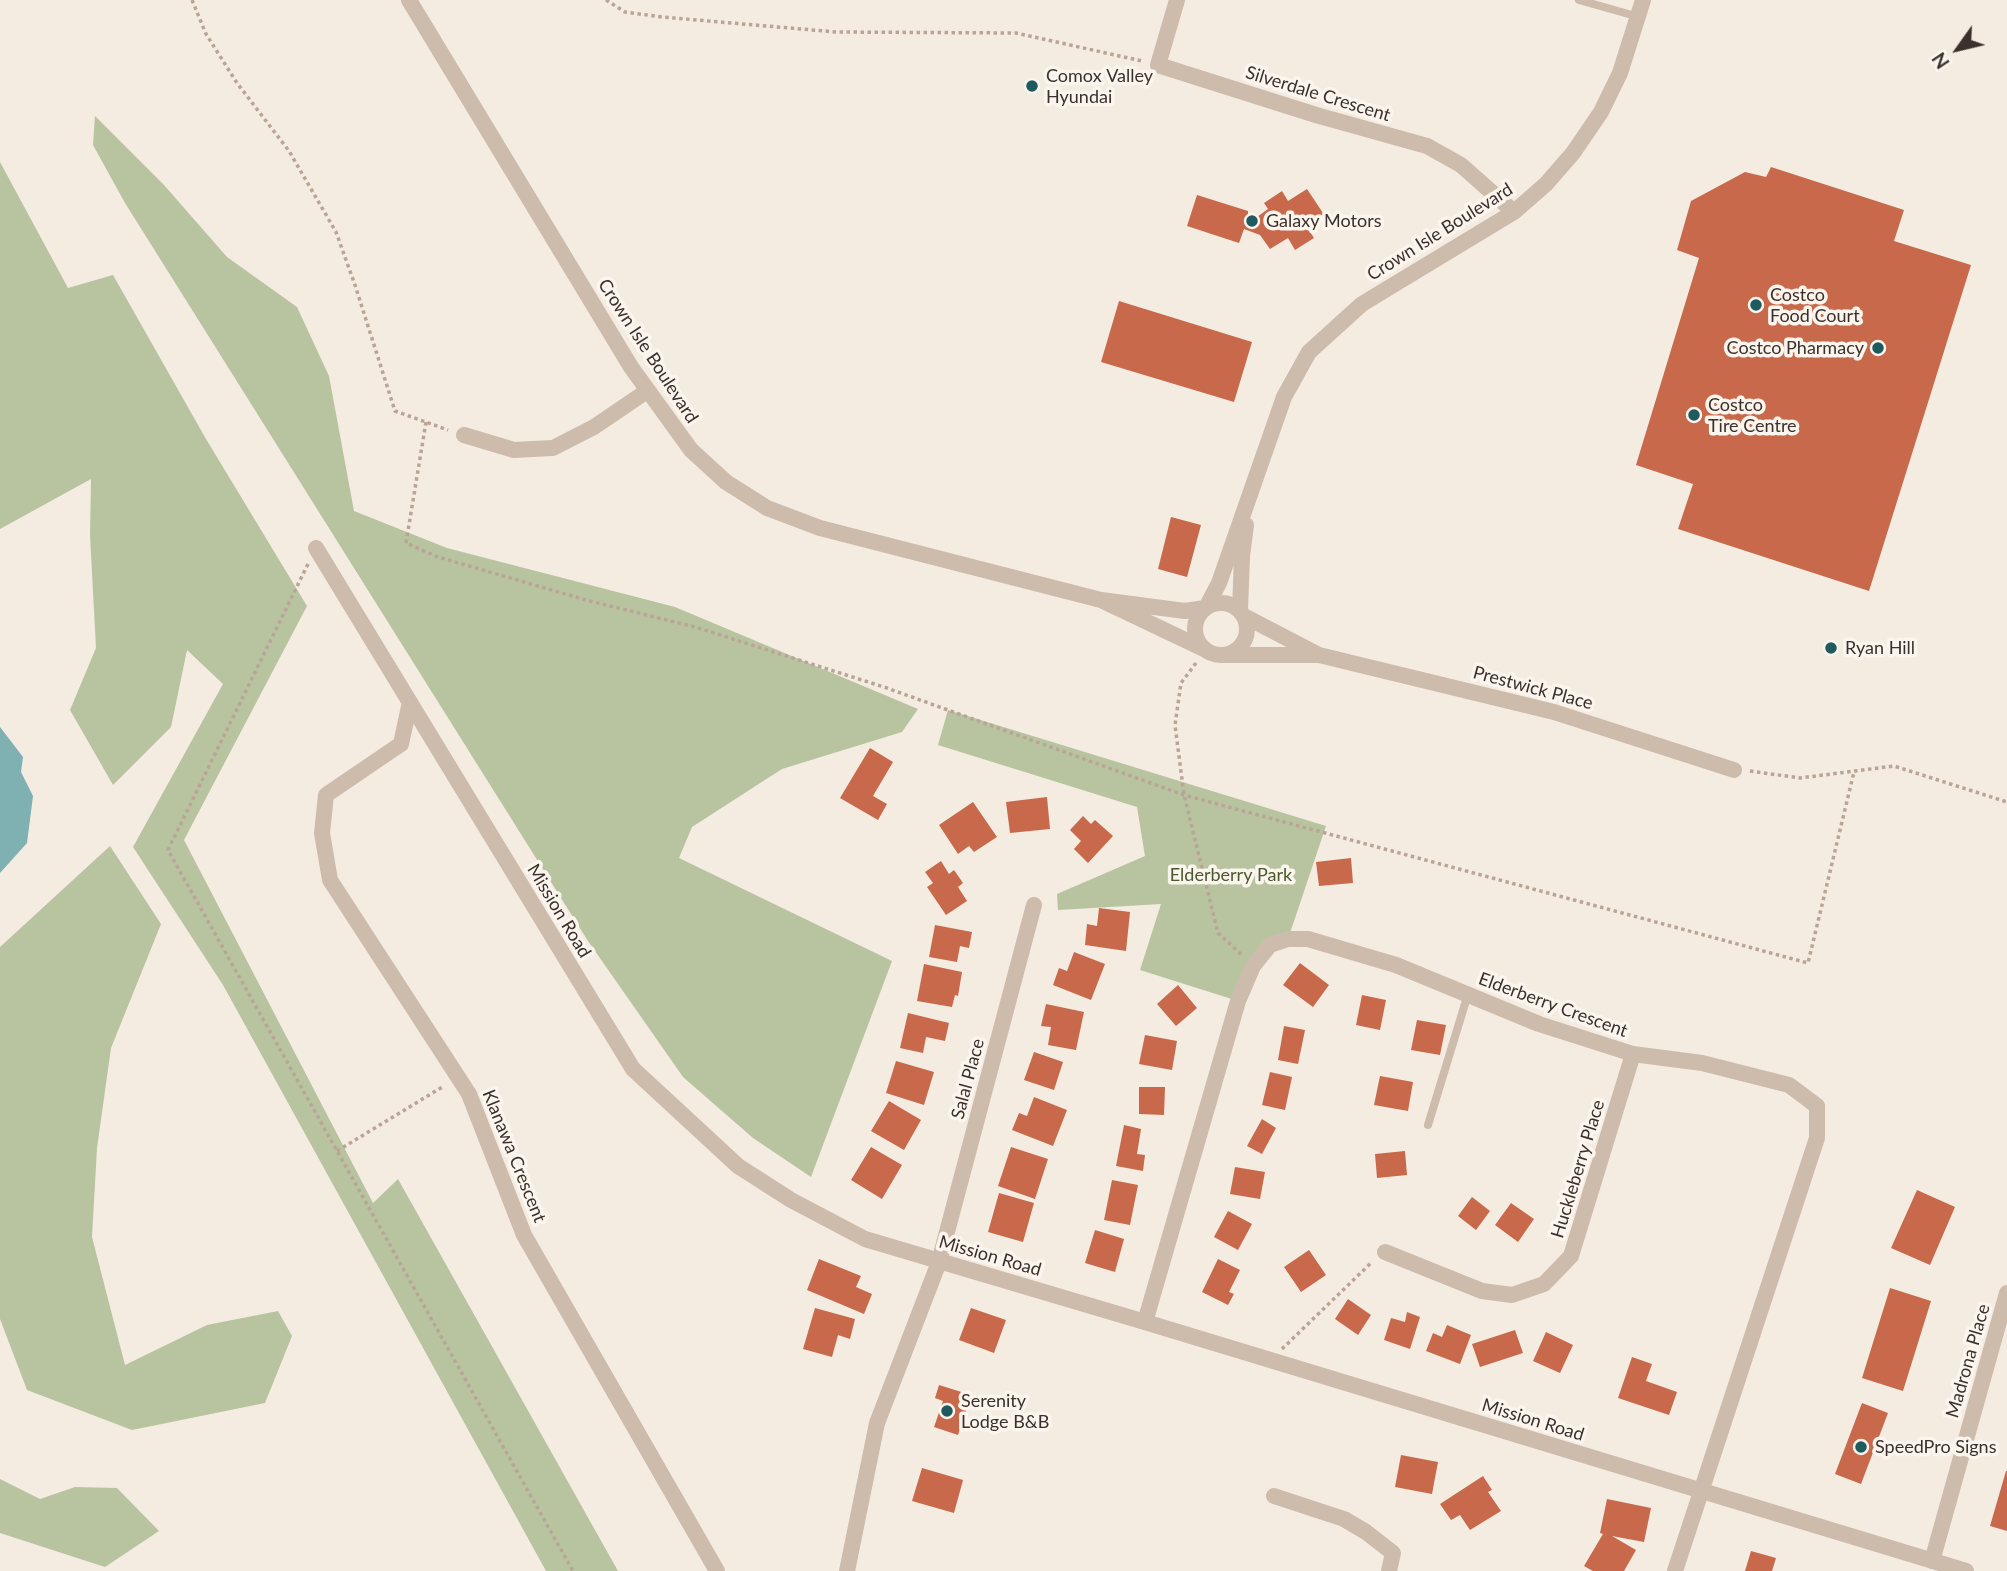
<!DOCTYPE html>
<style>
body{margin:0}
#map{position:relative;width:2007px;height:1571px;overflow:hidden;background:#f4ebe1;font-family:Lato,sans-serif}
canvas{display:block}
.north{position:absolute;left:1923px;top:14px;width:70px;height:70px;-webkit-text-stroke:5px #fbf5ee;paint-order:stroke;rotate:236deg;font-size:19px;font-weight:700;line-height:28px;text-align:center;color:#3b302b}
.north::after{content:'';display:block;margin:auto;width:24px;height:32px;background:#3b302b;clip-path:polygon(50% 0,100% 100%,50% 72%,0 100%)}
</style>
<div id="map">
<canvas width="2007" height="1571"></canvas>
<div class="north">N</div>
</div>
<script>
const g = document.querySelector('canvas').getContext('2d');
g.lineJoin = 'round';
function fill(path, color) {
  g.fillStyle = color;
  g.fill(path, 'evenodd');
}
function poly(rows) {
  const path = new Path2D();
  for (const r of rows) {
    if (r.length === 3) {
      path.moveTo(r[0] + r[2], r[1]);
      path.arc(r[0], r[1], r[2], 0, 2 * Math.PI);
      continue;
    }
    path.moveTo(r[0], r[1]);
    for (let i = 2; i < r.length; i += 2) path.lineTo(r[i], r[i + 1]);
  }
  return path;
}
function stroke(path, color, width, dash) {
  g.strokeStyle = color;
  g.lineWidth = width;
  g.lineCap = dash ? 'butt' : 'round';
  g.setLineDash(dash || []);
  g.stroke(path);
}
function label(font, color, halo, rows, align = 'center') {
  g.font = font + ' Lato,sans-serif';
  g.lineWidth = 7;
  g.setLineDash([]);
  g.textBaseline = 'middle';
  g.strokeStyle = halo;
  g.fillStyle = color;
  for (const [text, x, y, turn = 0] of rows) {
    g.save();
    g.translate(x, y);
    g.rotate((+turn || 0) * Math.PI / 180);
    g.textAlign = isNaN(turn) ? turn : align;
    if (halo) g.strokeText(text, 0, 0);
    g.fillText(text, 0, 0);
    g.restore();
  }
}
fill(poly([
 [95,116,164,185,227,257,297,307,329,376,354,511,447,548,675,607,918,709,902,732,782,769,692,827,679,858,892,961,811,1177,753,1138,683,1077,588,941,125,203,93,145],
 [0,162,68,288,113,275,206,439,307,606,184,840,373,1203,398,1179,618,1571,546,1571,223,985,133,847,223,684,187,650,171,727,113,785,70,710,96,648,90,535,91,479,0,529],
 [948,710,1326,826,1288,939,1270,945,1238,1001,1140,970,1161,904,1058,910,1057,894,1145,856,1137,807,938,745],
 [110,846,161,924,111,1048,97,1148,92,1237,125,1365,207,1325,278,1311,292,1336,265,1403,132,1430,27,1390,0,1319,0,947],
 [0,1479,40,1499,75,1487,117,1488,159,1531,105,1567,0,1533]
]), '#b8c4a0');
fill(poly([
 [0,727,23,757,21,772,33,796,27,843,0,873]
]), '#7fb0b2');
fill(poly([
 [1771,167,1904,210,1894,241,1971,265,1869,591,1678,529,1693,484,1636,465,1699,258,1677,250,1691,201,1745,172,1766,177],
 [1307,189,1325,216,1307,227,1314,238,1295,250,1288,238,1270,249,1260,235,1244,229,1239,243,1187,226,1197,195,1248,211,1248,214,1257,217,1268,209,1264,203,1282,191,1288,201],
 [1119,301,1252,342,1234,402,1101,362],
 [1171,517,1201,525,1187,577,1158,569],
 [870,748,893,762,873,796,887,804,878,820,840,798],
 [1047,797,1050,829,1010,833,1006,802],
 [973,802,997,837,974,852,969,846,958,854,939,825],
 [1083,816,1091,824,1095,820,1113,836,1088,863,1074,849,1081,841,1070,830],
 [1351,858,1353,883,1319,886,1316,862],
 [941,861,949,874,954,870,963,883,958,887,967,901,946,915,927,887,933,883,925,872],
 [1099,908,1130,912,1126,951,1085,945,1087,924,1097,926],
 [935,925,972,932,969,948,960,946,957,962,929,957],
 [1074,952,1105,964,1091,1000,1053,985,1059,968,1067,971],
 [1300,963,1329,985,1313,1007,1283,985],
 [924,964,962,972,958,996,955,995,952,1007,917,1001],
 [1178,985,1197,1008,1176,1026,1157,1004],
 [1362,995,1386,1000,1380,1030,1356,1025],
 [1046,1004,1084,1012,1076,1050,1048,1045,1051,1027,1041,1026],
 [908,1013,949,1023,945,1041,926,1037,923,1053,900,1048],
 [1417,1020,1446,1025,1440,1055,1411,1050],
 [1284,1026,1305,1030,1298,1064,1278,1060],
 [1145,1035,1177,1041,1172,1070,1139,1064],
 [1034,1052,1063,1062,1054,1090,1024,1080],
 [896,1061,934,1072,924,1105,886,1093],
 [1270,1072,1292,1077,1285,1110,1262,1105],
 [1380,1076,1413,1082,1408,1111,1374,1105],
 [1139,1087,1165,1087,1164,1115,1139,1114],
 [1034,1097,1067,1110,1053,1146,1012,1130,1019,1113,1027,1116],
 [889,1101,921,1120,904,1150,871,1131],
 [1262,1119,1276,1128,1262,1154,1247,1146],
 [1124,1125,1141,1129,1137,1154,1145,1155,1143,1171,1116,1166],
 [871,1147,902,1165,882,1199,851,1180],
 [1011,1147,1048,1159,1035,1199,998,1186],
 [1405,1151,1407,1175,1377,1178,1375,1154],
 [1235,1167,1265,1172,1260,1199,1230,1194],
 [1112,1180,1138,1185,1130,1225,1104,1220],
 [1917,1190,1955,1207,1930,1265,1891,1248],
 [999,1193,1034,1203,1023,1242,988,1232],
 [1472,1197,1490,1211,1476,1230,1458,1216],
 [1511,1203,1534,1219,1518,1242,1495,1225],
 [1228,1211,1252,1224,1238,1250,1214,1237],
 [1095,1230,1124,1239,1115,1272,1085,1263],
 [1309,1250,1326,1275,1301,1292,1284,1267],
 [819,1259,861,1276,856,1287,872,1294,864,1314,807,1290],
 [1218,1259,1240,1270,1229,1292,1234,1294,1228,1305,1202,1292],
 [1890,1288,1931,1301,1903,1391,1862,1378],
 [1348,1299,1371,1315,1358,1335,1335,1319],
 [815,1308,855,1319,850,1339,838,1335,832,1357,803,1349],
 [971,1308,1006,1320,994,1353,959,1340],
 [1407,1312,1420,1317,1410,1349,1384,1340,1391,1318,1405,1322],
 [1447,1325,1471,1335,1460,1364,1426,1351,1433,1333,1442,1337],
 [1515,1330,1523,1353,1480,1367,1472,1344],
 [1546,1332,1573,1345,1560,1373,1533,1361],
 [1632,1357,1652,1364,1646,1381,1677,1392,1669,1415,1618,1398],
 [939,1385,971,1395,958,1435,934,1427,943,1401,935,1398],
 [1862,1403,1888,1413,1861,1484,1835,1474],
 [1401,1455,1438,1462,1432,1494,1395,1487],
 [922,1468,963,1480,954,1513,912,1501],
 [2006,1471,2007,1471,2007,1531,1990,1526],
 [1483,1476,1492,1490,1488,1492,1501,1511,1470,1530,1460,1515,1451,1520,1440,1504],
 [1607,1499,1651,1508,1644,1542,1612,1536,1636,1550,1624,1571,1593,1571,1584,1566,1603,1534,1600,1533],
 [1751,1551,1776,1558,1772,1571,1745,1571]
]), '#c8694b');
stroke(poly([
 [192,0,206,34,237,83,289,151,336,232,355,285,395,411,448,430],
 [606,0,625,12,662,17,836,32,1016,33,1142,61],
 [426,422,406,543,438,557,586,600,695,627,884,687,1184,795,1808,963,1854,772],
 [308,564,168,850,573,1571],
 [1196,663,1181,683,1175,725,1184,795,1218,933,1243,956],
 [1750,771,1800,778,1894,766,2007,802],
 [337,1151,444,1086],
 [1282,1349,1372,1262]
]), '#b9a596', 3.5, [3.5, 3.5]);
stroke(poly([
 [1579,0,1639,17],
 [1428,1125,1468,994]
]), '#cdbbac', 8);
stroke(poly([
 [409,0,631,367,691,450,726,482,767,508,820,528,1101,600],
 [1177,0,1158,65,1316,115,1427,146,1461,165,1514,212],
 [464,435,514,450,553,448,594,427,647,391],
 [316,548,633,1069,738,1166,791,1200,865,1239,1145,1322,1966,1571],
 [1221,629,26],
 [1207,606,1219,583,1284,397,1309,352,1362,304,1514,212,1546,184,1573,153,1601,112,1620,73,1643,0],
 [1240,610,1242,556,1246,525],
 [1204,649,1101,600,1185,611,1205,608],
 [1221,655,1319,655,1244,616],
 [1319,655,1554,712,1734,770],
 [410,702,401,744,326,795,322,833,330,880,469,1094,524,1235,717,1571],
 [1385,1252,1482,1291,1512,1295,1544,1284,1571,1256,1633,1054],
 [1145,1322,1238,1001,1253,966,1270,945,1288,939,1308,939,1396,965,1539,1024,1633,1054,1702,1063,1789,1085,1817,1106,1817,1138,1675,1571],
 [1274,1496,1344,1519,1366,1532,1393,1553,1389,1571],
 [1932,1561,2007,1293],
 [847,1571,877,1423,939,1262,1034,905]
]), '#cdbbac', 16);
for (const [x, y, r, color] of [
 [1032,86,7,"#1f5a5e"],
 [1252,221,7,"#1f5a5e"],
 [1756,305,7,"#1f5a5e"],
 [1878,348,7,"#1f5a5e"],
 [1694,415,7,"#1f5a5e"],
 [1831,648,7,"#1f5a5e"],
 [947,1411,7,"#1f5a5e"],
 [1861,1447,7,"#1f5a5e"]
]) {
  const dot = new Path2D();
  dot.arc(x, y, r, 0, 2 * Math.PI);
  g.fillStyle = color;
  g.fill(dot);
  stroke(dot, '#fbf5ee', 2.5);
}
label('18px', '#3b302b', '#fbf5ee', [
 ["Comox Valley",1046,76],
 ["Hyundai",1046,97],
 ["Galaxy Motors",1266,221],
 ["Costco",1770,295],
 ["Food Court",1770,316],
 ["Costco Pharmacy",1864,348,"right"],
 ["Costco",1708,405],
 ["Tire Centre",1708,426],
 ["Ryan Hill",1845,648],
 ["Serenity",961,1401],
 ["Lodge B&B",961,1422],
 ["SpeedPro Signs",1875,1447]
], 'left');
label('18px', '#3b302b', '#fbf5ee', [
 ["Silverdale Crescent",1318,94,17],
 ["Crown Isle Boulevard",1440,232,-32],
 ["Crown Isle Boulevard",648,351,57],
 ["Prestwick Place",1533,688,15],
 ["Mission Road",559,911,59],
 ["Elderberry Crescent",1553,1005,20],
 ["Salal Place",968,1079,-75],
 ["Klanawa Crescent",514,1156,68],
 ["Huckleberry Place",1578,1169,-73],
 ["Mission Road",990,1256,16],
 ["Madrona Place",1968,1361,-74],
 ["Mission Road",1533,1420,17]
]);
label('18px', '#4a5a2e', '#fbf5ee', [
 ["Elderberry Park",1231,875]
]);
</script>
